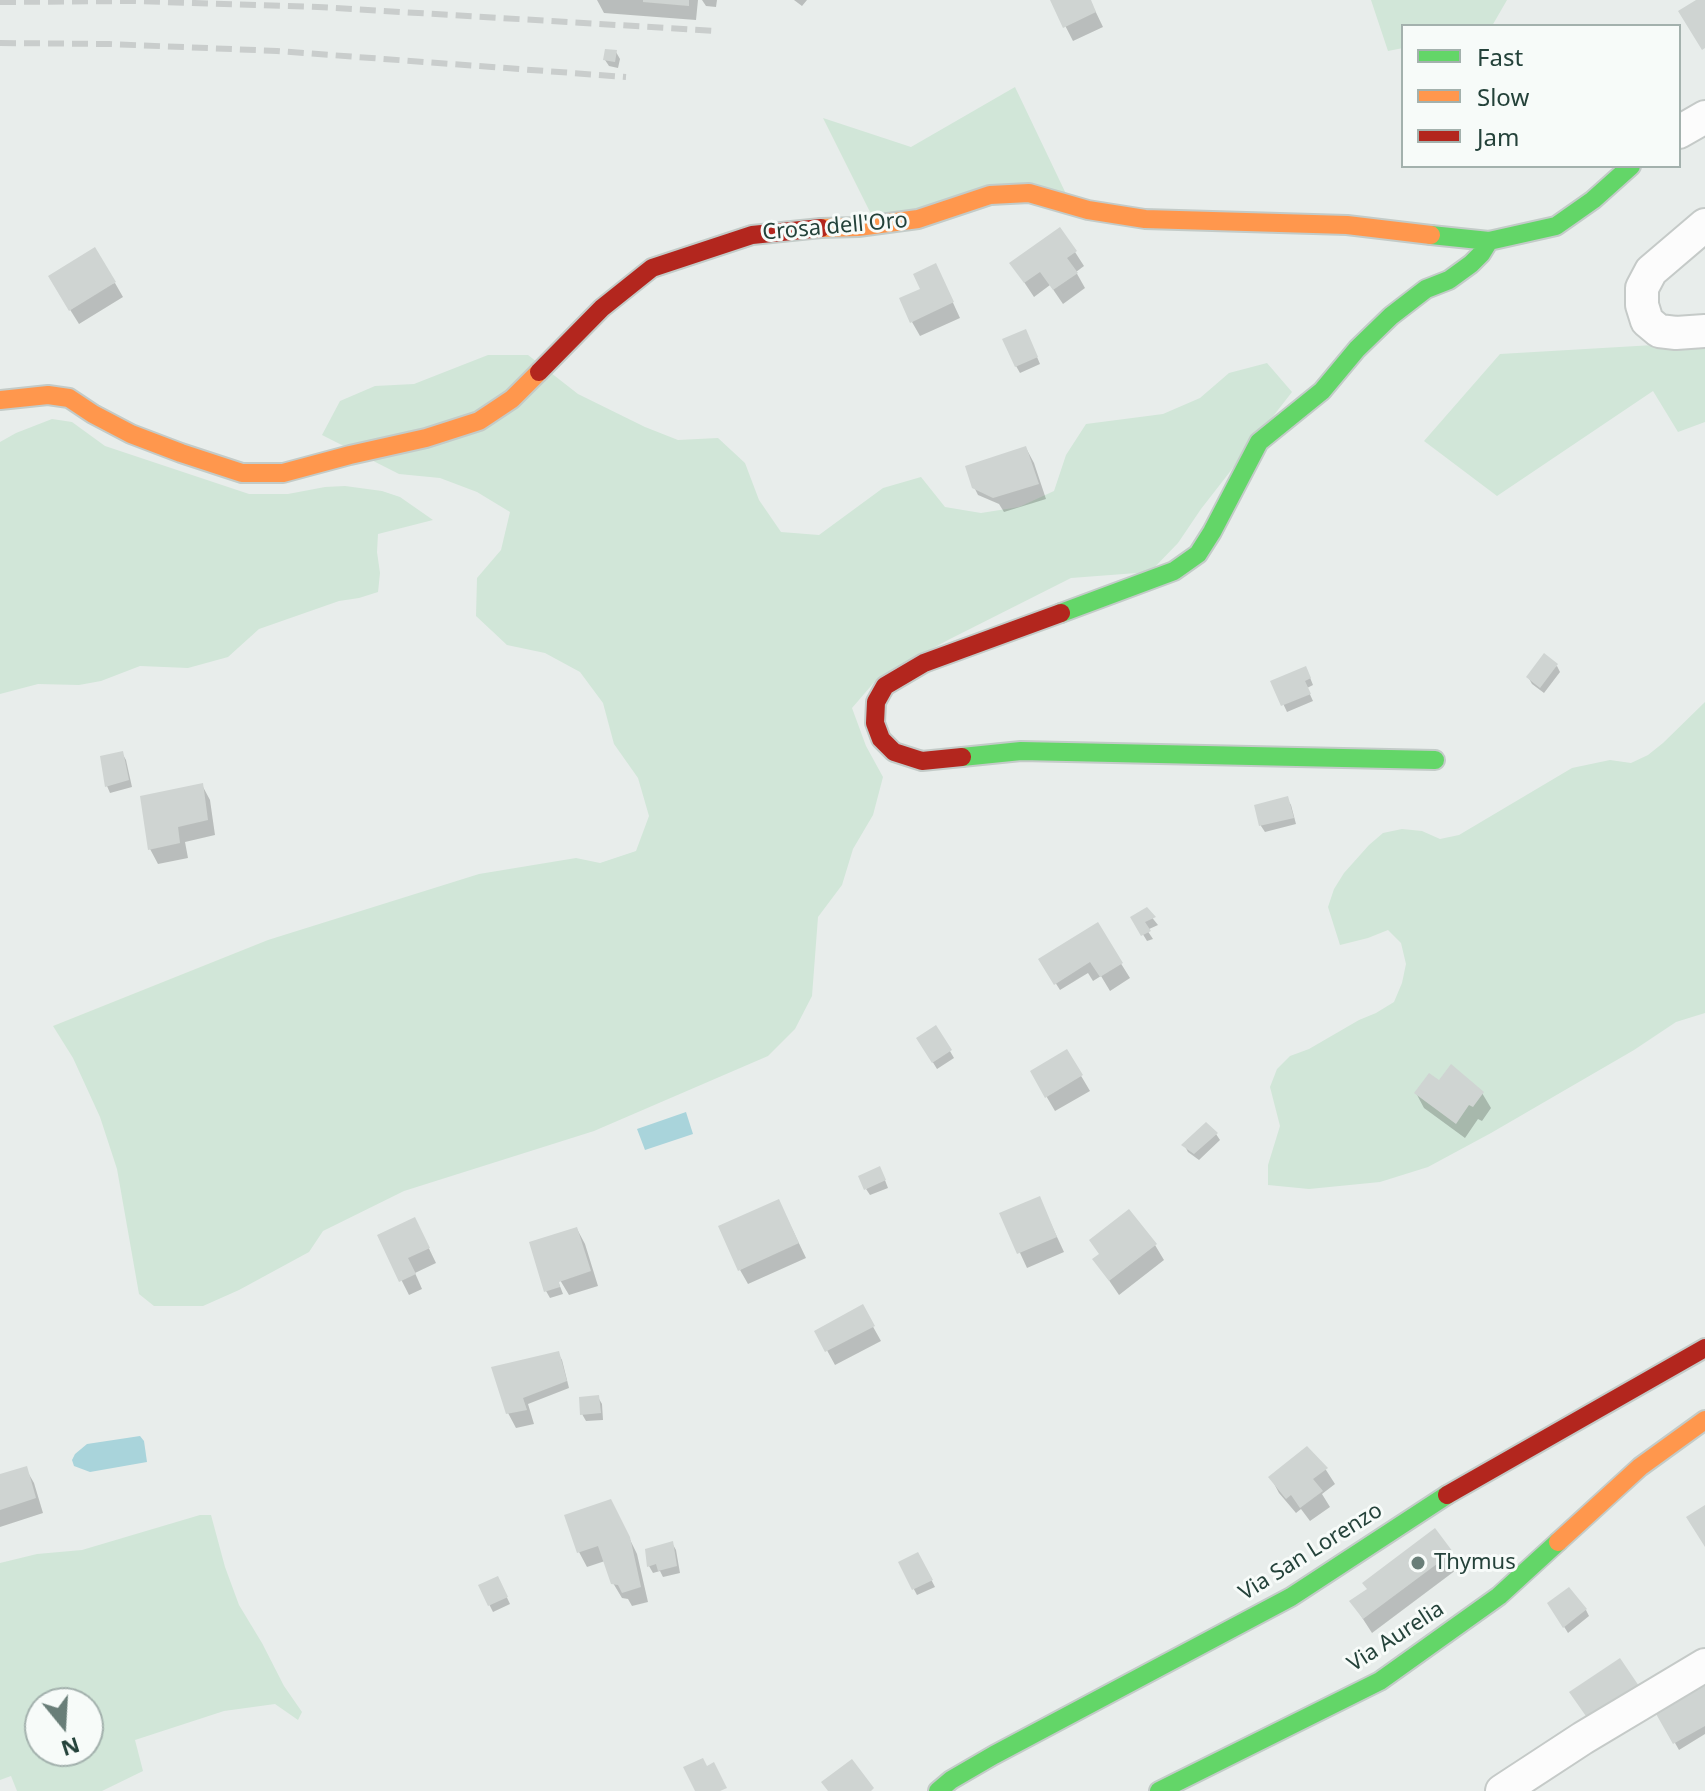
<!DOCTYPE html>
<style>
body{margin:0}
#map{position:relative;width:1705px;height:1791px;overflow:hidden;background:#e8edeb;font-family:"Noto Sans",sans-serif}
canvas{display:block}
.legend{position:absolute;left:1401px;top:24px;width:280px;height:144px;box-sizing:border-box;background:#f7fbf9;border:2px solid #a3b1ad;margin:0;padding:10px 14px;list-style:none;font-size:24px;color:#24423a}
.legend li{display:flex;align-items:center;gap:16px;height:40px}
.legend b{width:40px;border:2px solid #a3b1ad}
.north{position:absolute;left:24px;top:1687px;width:80px;height:80px;box-sizing:border-box;background:#f7fbf9;border:2px solid #a3b1ad;border-radius:50%;rotate:162deg;font-size:22px;font-weight:700;line-height:32px;text-align:center;color:#24423a}
.north::after{content:'';display:block;margin:auto;width:28px;height:36px;background:#697e78;clip-path:polygon(50% 0,100% 100%,50% 72%,0 100%)}
</style>
<div id="map">
<canvas width="1705" height="1791"></canvas>
<ul class="legend">
<li><b style="height:10px;background:#63d668"></b>Fast</li>
<li><b style="height:10px;background:#ff974d"></b>Slow</li>
<li><b style="height:10px;background:#b3261e"></b>Jam</li>
</ul>
<div class="north">N</div>
</div>
<script>
const g = document.querySelector('canvas').getContext('2d');
g.lineJoin = 'round';
function fill(path, color) {
  g.fillStyle = color;
  g.fill(path, 'evenodd');
}
function poly(rows) {
  const path = new Path2D();
  for (const r of rows) {
    path.moveTo(r[0], r[1]);
    for (let i = 2; i < r.length; i += 2) path.lineTo(r[i], r[i + 1]);
  }
  return path;
}
function stroke(path, color, width, dash) {
  g.strokeStyle = color;
  g.lineWidth = width;
  g.lineCap = dash ? 'butt' : 'round';
  g.setLineDash(dash || []);
  g.stroke(path);
}
function label(font, color, halo, rows, align = 'center') {
  g.font = font + ' "Noto Sans",sans-serif';
  g.lineWidth = 6;
  g.setLineDash([]);
  g.textBaseline = 'middle';
  g.strokeStyle = halo;
  g.fillStyle = color;
  for (const [text, x, y, turn = 0] of rows) {
    g.save();
    g.translate(x, y);
    g.rotate((+turn || 0) * Math.PI / 180);
    g.textAlign = isNaN(turn) ? turn : align;
    if (halo) g.strokeText(text, 0, 0);
    g.fillText(text, 0, 0);
    g.restore();
  }
}
fill(poly([
 [1371,0,1507,0,1492,26,1403,26,1403,48,1388,51],
 [1015,87,1068,198,873,218,823,118,911,147],
 [1705,342,1705,422,1678,432,1653,391,1497,496,1424,441,1500,354],
 [488,355,528,355,578,394,645,427,678,440,718,438,745,463,759,500,781,532,819,535,883,488,921,477,945,507,981,513,1019,507,1054,491,1066,455,1086,424,1163,414,1200,398,1229,373,1267,363,1292,392,1201,509,1178,543,1150,572,1071,578,948,640,877,679,852,708,866,746,883,777,873,815,853,849,842,885,818,917,812,996,795,1029,768,1056,594,1131,404,1191,323,1231,309,1252,239,1290,203,1306,154,1306,139,1294,117,1169,100,1117,73,1058,53,1026,268,940,479,874,576,858,600,863,636,851,649,816,638,778,614,744,603,703,580,672,545,653,507,645,476,616,477,578,501,550,510,512,477,492,440,478,399,474,322,435,340,401,375,386,414,384],
 [52,419,72,422,105,446,249,494,288,494,325,487,345,486,382,491,400,497,433,520,378,534,377,552,380,573,378,592,359,598,339,601,259,629,228,657,188,668,140,666,101,681,79,685,38,684,0,694,0,442,16,433],
 [1705,702,1705,1013,1676,1022,1634,1050,1491,1133,1428,1167,1380,1182,1309,1189,1268,1185,1268,1165,1280,1126,1270,1087,1277,1069,1290,1056,1309,1049,1359,1020,1376,1013,1394,1002,1402,983,1406,964,1401,943,1388,930,1368,938,1340,945,1328,907,1334,889,1344,873,1369,845,1383,833,1402,829,1422,831,1440,839,1459,835,1572,768,1610,760,1631,763,1648,755,1663,743],
 [200,1515,211,1515,225,1567,239,1605,262,1643,284,1686,302,1712,298,1720,275,1704,224,1711,135,1740,143,1771,102,1791,17,1791,11,1776,0,1780,0,1563,37,1554,82,1550],
 [40,1703,88,1703,88,1751,40,1751]
]), '#d1e6d8');
fill(poly([
 [686,1112,693,1134,645,1150,637,1129],
 [140,1436,144,1441,147,1462,90,1472,74,1466,72,1460,75,1454,87,1444]
]), '#a9d4db');
fill(poly([
 [597,0,698,0,696,20,604,13],
 [702,0,717,0,716,7,706,6],
 [794,0,807,0,802,6],
 [1052,0,1090,0,1103,27,1073,41],
 [616,52,620,59,618,68,609,66,605,60],
 [1075,252,1084,266,1076,272,1085,288,1063,304,1050,285,1034,297,1012,264],
 [943,281,960,318,920,336,912,322],
 [115,283,123,297,79,324,59,292],
 [1029,338,1040,364,1020,373,1016,366],
 [1026,448,1034,463,1046,499,1004,512,999,504,978,495,974,487],
 [1557,666,1560,672,1544,693,1532,684,1528,677],
 [1309,675,1313,685,1307,688,1313,701,1287,712,1273,682],
 [122,753,126,760,132,787,110,793,107,786,102,757],
 [202,785,210,800,215,835,185,842,188,858,158,864,150,849],
 [1287,798,1291,805,1296,824,1265,832,1261,826,1256,806],
 [1146,910,1158,925,1147,930,1153,939,1147,941,1133,918],
 [1097,925,1130,978,1110,991,1101,976,1093,981,1088,973,1060,990,1041,960],
 [936,1027,954,1058,937,1069,918,1038],
 [1067,1052,1090,1091,1055,1111,1032,1072],
 [1439,1082,1482,1093,1491,1108,1482,1121,1478,1119,1465,1138,1424,1108,1416,1093],
 [1216,1134,1220,1140,1199,1160,1188,1152,1184,1145],
 [883,1175,888,1188,870,1195,866,1189],
 [1039,1198,1064,1252,1027,1268,1002,1214],
 [1129,1212,1155,1245,1164,1260,1119,1295,1095,1260,1100,1256],
 [786,1216,806,1258,748,1284,740,1270],
 [577,1229,585,1244,598,1286,569,1295,560,1280,558,1281,563,1294,550,1298,546,1291],
 [422,1234,436,1263,415,1273,422,1289,409,1295,379,1236],
 [862,1307,881,1341,835,1365,817,1332],
 [558,1353,562,1360,569,1388,528,1404,534,1424,516,1428,508,1413],
 [598,1397,602,1404,603,1420,586,1421,582,1414],
 [1307,1449,1326,1470,1335,1484,1322,1494,1330,1507,1310,1521,1301,1509,1296,1513,1279,1493,1271,1478],
 [26,1469,34,1483,43,1513,0,1527,0,1476],
 [619,1517,637,1554,648,1602,632,1606,628,1599,622,1598,613,1583,605,1561,587,1567,579,1552],
 [672,1543,676,1550,680,1573,663,1577,660,1571,653,1573,649,1566],
 [1452,1553,1460,1567,1372,1633,1352,1602,1368,1590],
 [918,1554,935,1587,917,1595,900,1563],
 [501,1585,510,1604,493,1612,480,1586],
 [1550,1604,1586,1610,1589,1616,1568,1633],
 [1705,1673,1705,1734,1679,1750,1654,1706]
]), '#0003');
fill(poly([
 [643,0,689,0,689,6,643,2],
 [1050,0,1091,0,1096,12,1063,28],
 [1696,0,1705,0,1705,48,1702,50,1678,11],
 [605,49,617,50,615,62,603,60],
 [1060,227,1077,251,1067,258,1078,273,1053,290,1040,272,1024,283,1009,263],
 [95,247,116,282,69,311,48,276],
 [936,263,954,302,910,323,899,298,920,289,913,274],
 [1026,329,1038,357,1015,367,1002,339],
 [1026,446,1039,484,993,498,972,488,965,466],
 [1544,653,1558,664,1540,688,1526,677],
 [1306,666,1311,678,1305,681,1311,694,1281,706,1270,681],
 [123,751,129,780,105,787,100,756],
 [203,783,208,820,178,827,180,843,148,850,140,796],
 [1288,796,1294,818,1259,826,1254,805],
 [1147,907,1156,917,1145,922,1151,931,1141,936,1130,917],
 [1098,922,1123,963,1100,977,1090,962,1054,985,1038,959],
 [936,1025,952,1050,932,1063,916,1038],
 [1067,1049,1083,1075,1045,1098,1030,1071],
 [1451,1064,1484,1092,1473,1107,1469,1105,1456,1124,1414,1093,1429,1073,1439,1080],
 [1206,1122,1218,1133,1194,1154,1181,1145],
 [880,1166,886,1180,864,1190,858,1176],
 [1040,1196,1057,1237,1017,1254,999,1213],
 [779,1199,799,1243,738,1271,718,1226],
 [1129,1209,1157,1244,1109,1281,1092,1259,1099,1254,1089,1240],
 [415,1217,430,1248,408,1258,416,1274,399,1282,377,1235],
 [577,1227,591,1271,559,1282,560,1287,544,1292,529,1242],
 [863,1304,875,1326,825,1352,814,1331],
 [559,1351,567,1381,523,1398,527,1410,506,1414,491,1367],
 [599,1395,601,1413,580,1415,579,1397],
 [1307,1446,1328,1468,1313,1479,1323,1491,1300,1508,1291,1495,1286,1499,1268,1477],
 [27,1466,36,1498,0,1510,0,1474],
 [611,1499,630,1537,641,1587,622,1593,618,1585,611,1584,598,1546,577,1553,564,1515],
 [1705,1505,1705,1547,1686,1517],
 [1435,1528,1453,1552,1363,1619,1349,1601,1367,1589,1362,1583],
 [673,1541,677,1566,658,1571,656,1564,647,1567,645,1549],
 [918,1552,933,1580,912,1590,898,1562],
 [498,1576,508,1597,488,1606,478,1585],
 [1569,1587,1587,1609,1563,1628,1547,1603],
 [1620,1658,1641,1689,1588,1719,1569,1692],
 [1705,1671,1705,1726,1673,1744,1651,1705],
 [703,1758,707,1766,714,1762,727,1788,720,1791,695,1791,683,1767],
 [852,1759,874,1788,871,1791,828,1791,821,1782]
]), '#cfd4d2');
const street = poly([
 [1679,132,1705,117],
 [1705,225,1651,271,1642,288,1642,305,1647,321,1659,331,1676,333,1705,331],
 [1502,1791,1583,1738,1705,1665]
]);
const fast = poly([
 [1431,235,1489,241,1556,226,1593,200,1631,166],
 [1061,613,1174,571,1198,554,1212,532,1259,442,1322,391,1357,349,1391,316,1426,289,1449,280,1471,264,1481,254,1489,241],
 [962,757,1021,751,1435,760],
 [938,1791,951,1780,994,1755,1291,1597,1447,1495],
 [1159,1791,1380,1681,1499,1596,1558,1542]
]);
const slow = poly([
 [821,228,858,227,918,219,990,195,1029,193,1088,210,1145,219,1347,225,1431,235],
 [0,400,48,395,69,398,93,414,131,434,181,453,242,473,283,473,350,455,426,438,479,421,512,399,539,372],
 [1558,1542,1640,1467,1705,1420]
]);
const jam = poly([
 [539,372,602,308,652,268,752,235,821,228],
 [962,757,922,761,894,752,881,739,875,723,876,702,885,686,924,663,1061,613],
 [1447,1495,1705,1348]
]);
stroke(street, '#c5cac8', 36);
stroke(fast, '#c3cbc8', 22);
stroke(slow, '#c3cbc8', 22);
stroke(jam, '#c3cbc8', 22);
stroke(street, '#fcfcfc', 32);
stroke(fast, '#63d668', 18);
stroke(slow, '#ff974d', 18);
stroke(jam, '#b3261e', 18);
stroke(poly([
 [0,2,133,1,318,7,717,31],
 [0,43,109,44,277,51,626,77]
]), '#c9cdcc', 6, [16, 8]);
for (const [x, y, r, color] of [
 [1418,1563,8,"#697e78"]
]) {
  const dot = new Path2D();
  dot.arc(x, y, r, 0, 2 * Math.PI);
  g.fillStyle = color;
  g.fill(dot);
  stroke(dot, '#f7fbf9', 3);
}
label('22px', '#24423a', '#f7fbf9', [
 ["Crosa dell'Oro",835,227,-5],
 ["Via San Lorenzo",1311,1552,-32],
 ["Via Aurelia",1396,1637,-33]
]);
label('22px', '#24423a', '#f7fbf9', [
 ["Thymus",1434,1563]
], 'left');
</script>
